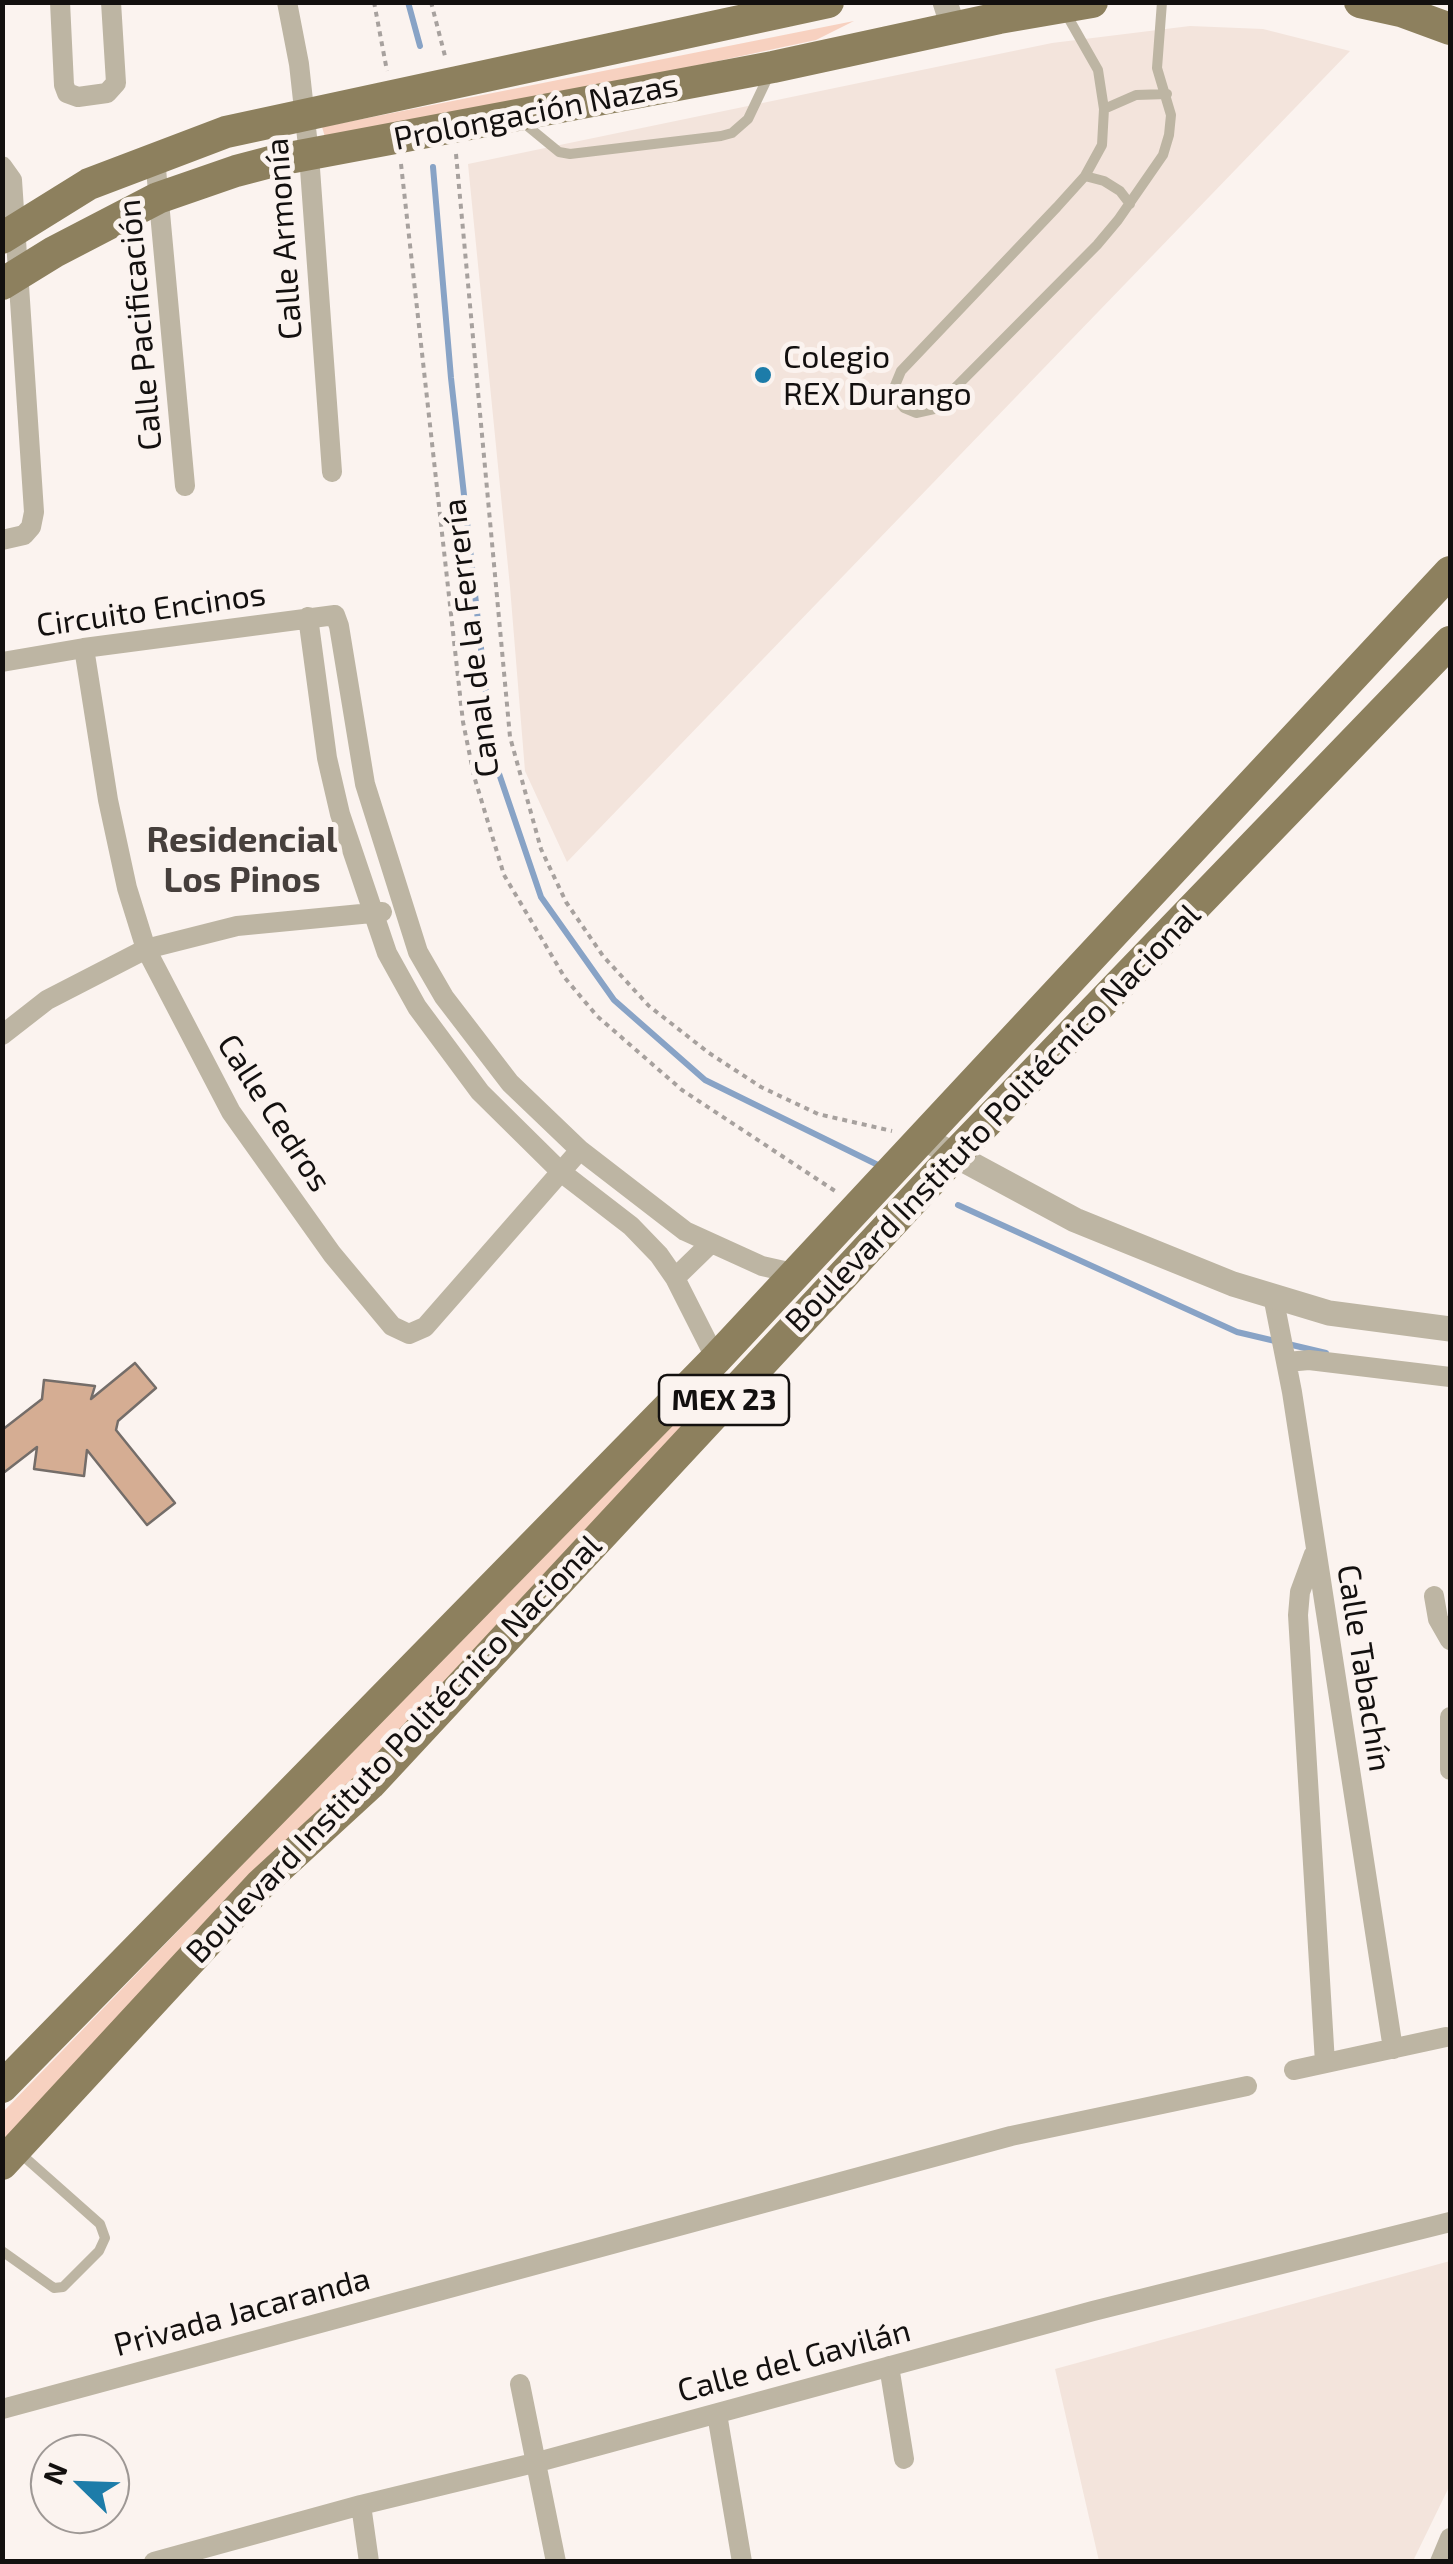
<!DOCTYPE html>
<meta charset="utf-8">
<style>
body{margin:0}
#map{position:relative;width:1453px;height:2564px;overflow:hidden;background:#fbf3ef;font-family:"Exo 2",sans-serif}
canvas{display:block}
.frame{position:absolute;inset:0;border:5px solid #13100f;pointer-events:none}
.north{position:absolute;left:30px;top:2434px;width:100px;height:100px;box-sizing:border-box;background:#fbf3ef;border:2px solid #9e9895;border-radius:50%;rotate:293deg;font-size:28px;font-weight:700;line-height:40px;text-align:center;color:#13100f}
.north::after{content:'';display:block;margin:auto;width:35px;height:45px;background:#1d7ca9;clip-path:polygon(50% 0,100% 100%,50% 72%,0 100%)}
</style>
<div id="map">
<canvas width="1453" height="2564"></canvas>
<div class="frame"></div>
<div class="north">N</div>
</div>
<script>
const g = document.querySelector('canvas').getContext('2d');
g.lineJoin = 'round';
function fill(path, color) {
  g.fillStyle = color;
  g.fill(path, 'evenodd');
}
function poly(rows) {
  const path = new Path2D();
  for (const r of rows) {
    path.moveTo(r[0], r[1]);
    for (let i = 2; i < r.length; i += 2) path.lineTo(r[i], r[i + 1]);
  }
  return path;
}
function stroke(path, color, width, dash) {
  g.strokeStyle = color;
  g.lineWidth = width;
  g.lineCap = dash ? 'butt' : 'round';
  g.setLineDash(dash || []);
  g.stroke(path);
}
function label(font, color, halo, rows, align = 'center') {
  g.font = font + ' "Exo 2",sans-serif';
  g.lineWidth = 10;
  g.setLineDash([]);
  g.textBaseline = 'middle';
  g.strokeStyle = halo;
  g.fillStyle = color;
  for (const [text, x, y, turn = 0] of rows) {
    g.save();
    g.translate(x, y);
    g.rotate((+turn || 0) * Math.PI / 180);
    g.textAlign = isNaN(turn) ? turn : align;
    if (halo) g.strokeText(text, 0, 0);
    g.fillText(text, 0, 0);
    g.restore();
  }
}
fill(poly([
 [1190,26,1263,29,1350,51,567,862,525,771,510,587,468,164,1052,43],
 [1450,2261,1450,2485,1413,2561,1099,2561,1055,2369]
]), '#f3e4dc');
fill(poly([
 [854,21,816,40,597,87,325,137,322,127],
 [685,1406,699,1420,3,2149,3,2112]
]), '#f7d1c0');
stroke(poly([
 [408,2,420,46],
 [433,167,451,378,493,756,541,897,614,1000,705,1080,880,1166],
 [958,1205,1237,1332,1326,1353]
]), '#88a3c6', 6);
const building = poly([
 [135,1363,156,1388,118,1421,116,1430,175,1503,147,1525,87,1450,84,1476,34,1469,37,1447,2,1474,2,1430,42,1399,44,1380,95,1386,91,1399,135,1363]
]);
fill(building, '#d5ad93');
stroke(building, '#746d69', 2.5);
stroke(poly([
 [374,2,387,71],
 [431,2,445,56],
 [456,154,510,737,541,849,566,902,603,956,649,1006,709,1053,761,1087,818,1114,892,1131],
 [401,164,463,722,474,776,504,875,565,978,597,1016,682,1090,835,1191]
]), '#a7a19e', 4, [5, 5]);
stroke(poly([
 [1065,12,1098,70,1104,109,1102,145,1085,176,1057,207,901,371,894,388,896,398,904,408,916,413,934,409,1097,245,1118,220,1163,155,1169,135,1171,115,1157,68,1162,2],
 [1104,109,1136,95,1167,94],
 [520,120,559,152,570,154,721,136,732,133,748,119,768,77],
 [1085,176,1104,181,1120,191,1130,204],
 [2,2251,54,2288,63,2287,99,2251,105,2238,100,2224,21,2154]
]), '#bdb5a3', 10);
stroke(poly([
 [60,2,64,85,67,93,78,97,107,93,116,83,111,2],
 [287,2,299,64,309,155,332,472],
 [155,158,185,486],
 [2,166,12,180,34,512,31,527,24,535,2,540],
 [308,617,327,758,340,814,387,953,417,1007,480,1092,561,1172,631,1226,659,1255,675,1278,716,1359],
 [84,648,108,800,127,888,146,949,231,1112,332,1254,392,1326,409,1334,425,1327,580,1150],
 [2,662,84,648,335,615,339,626,365,784,418,952,444,997,510,1083,580,1150,685,1231,762,1266,793,1273],
 [2,1035,47,1000,146,949,237,926,382,912],
 [675,1278,711,1243],
 [1273,1296,1292,1392,1393,2049],
 [1287,1362,1309,1360,1450,1377],
 [1314,1554,1300,1592,1298,1615,1325,2063],
 [1434,1596,1438,1619,1450,1640],
 [1450,1717,1450,1770],
 [1294,2070,1446,2037],
 [889,2366,904,2459],
 [520,2384,556,2562],
 [2,2409,1011,2136,1247,2086],
 [717,2414,742,2562],
 [361,2505,369,2562],
 [154,2562,361,2505,538,2462,1093,2311,1450,2222],
 [1440,2562,1450,2538]
]), '#bdb5a3', 20);
stroke(poly([
 [945,2,953,27],
 [921,1137,1075,1220,1233,1284,1329,1313,1450,1329]
]), '#bdb5a3', 25);
stroke(poly([
 [1360,2,1401,11,1450,29],
 [2,238,89,184,226,132,828,2],
 [2,284,54,252,158,198,236,171,278,160,773,67,999,18,1092,2],
 [2,2087,716,1359,1450,572],
 [2,2164,260,1885,370,1784,953,1157,1450,642]
]), '#8d805e', 32);
for (const [x, y, r, color] of [
 [763,375,10,"#1d7ca9"]
]) {
  const dot = new Path2D();
  dot.arc(x, y, r, 0, 2 * Math.PI);
  g.fillStyle = color;
  g.fill(dot);
  stroke(dot, '#fbf3ef', 4);
}
for (const [x, y, w] of [
 [724,1400,130]
]) {
  const box = new Path2D();
  box.roundRect(x - w / 2, y - 25, w, 50, 8);
  g.fillStyle = '#fbf3ef';
  g.fill(box);
  stroke(box, '#13100f', 2.5);
}
label('bold 30px', '#13100f', null, [
 ["MEX 23",724,1400]
]);
label('32px', '#13100f', '#fbf3ef', [
 ["Prolongación Nazas",536,112,-11],
 ["Calle Armonía",284,239,-94],
 ["Calle Pacificación",140,325,-95],
 ["Circuito Encinos",151,610,-8],
 ["Canal de la Ferrería",471,638,-97],
 ["Calle Cedros",274,1113,57],
 ["Boulevard Instituto Politécnico Nacional",993,1118,-46],
 ["Calle Tabachín",1364,1668,81],
 ["Boulevard Instituto Politécnico Nacional",394,1749,-46],
 ["Privada Jacaranda",242,2312,-15],
 ["Calle del Gavilán",794,2361,-15]
]);
label('32px', '#13100f', '#fbf3ef', [
 ["Colegio",783,357],
 ["REX Durango",783,394]
], 'left');
label('bold 35px', '#463f3c', '#fbf3ef', [
 ["Residencial",242,840],
 ["Los Pinos",242,880]
]);
</script>
